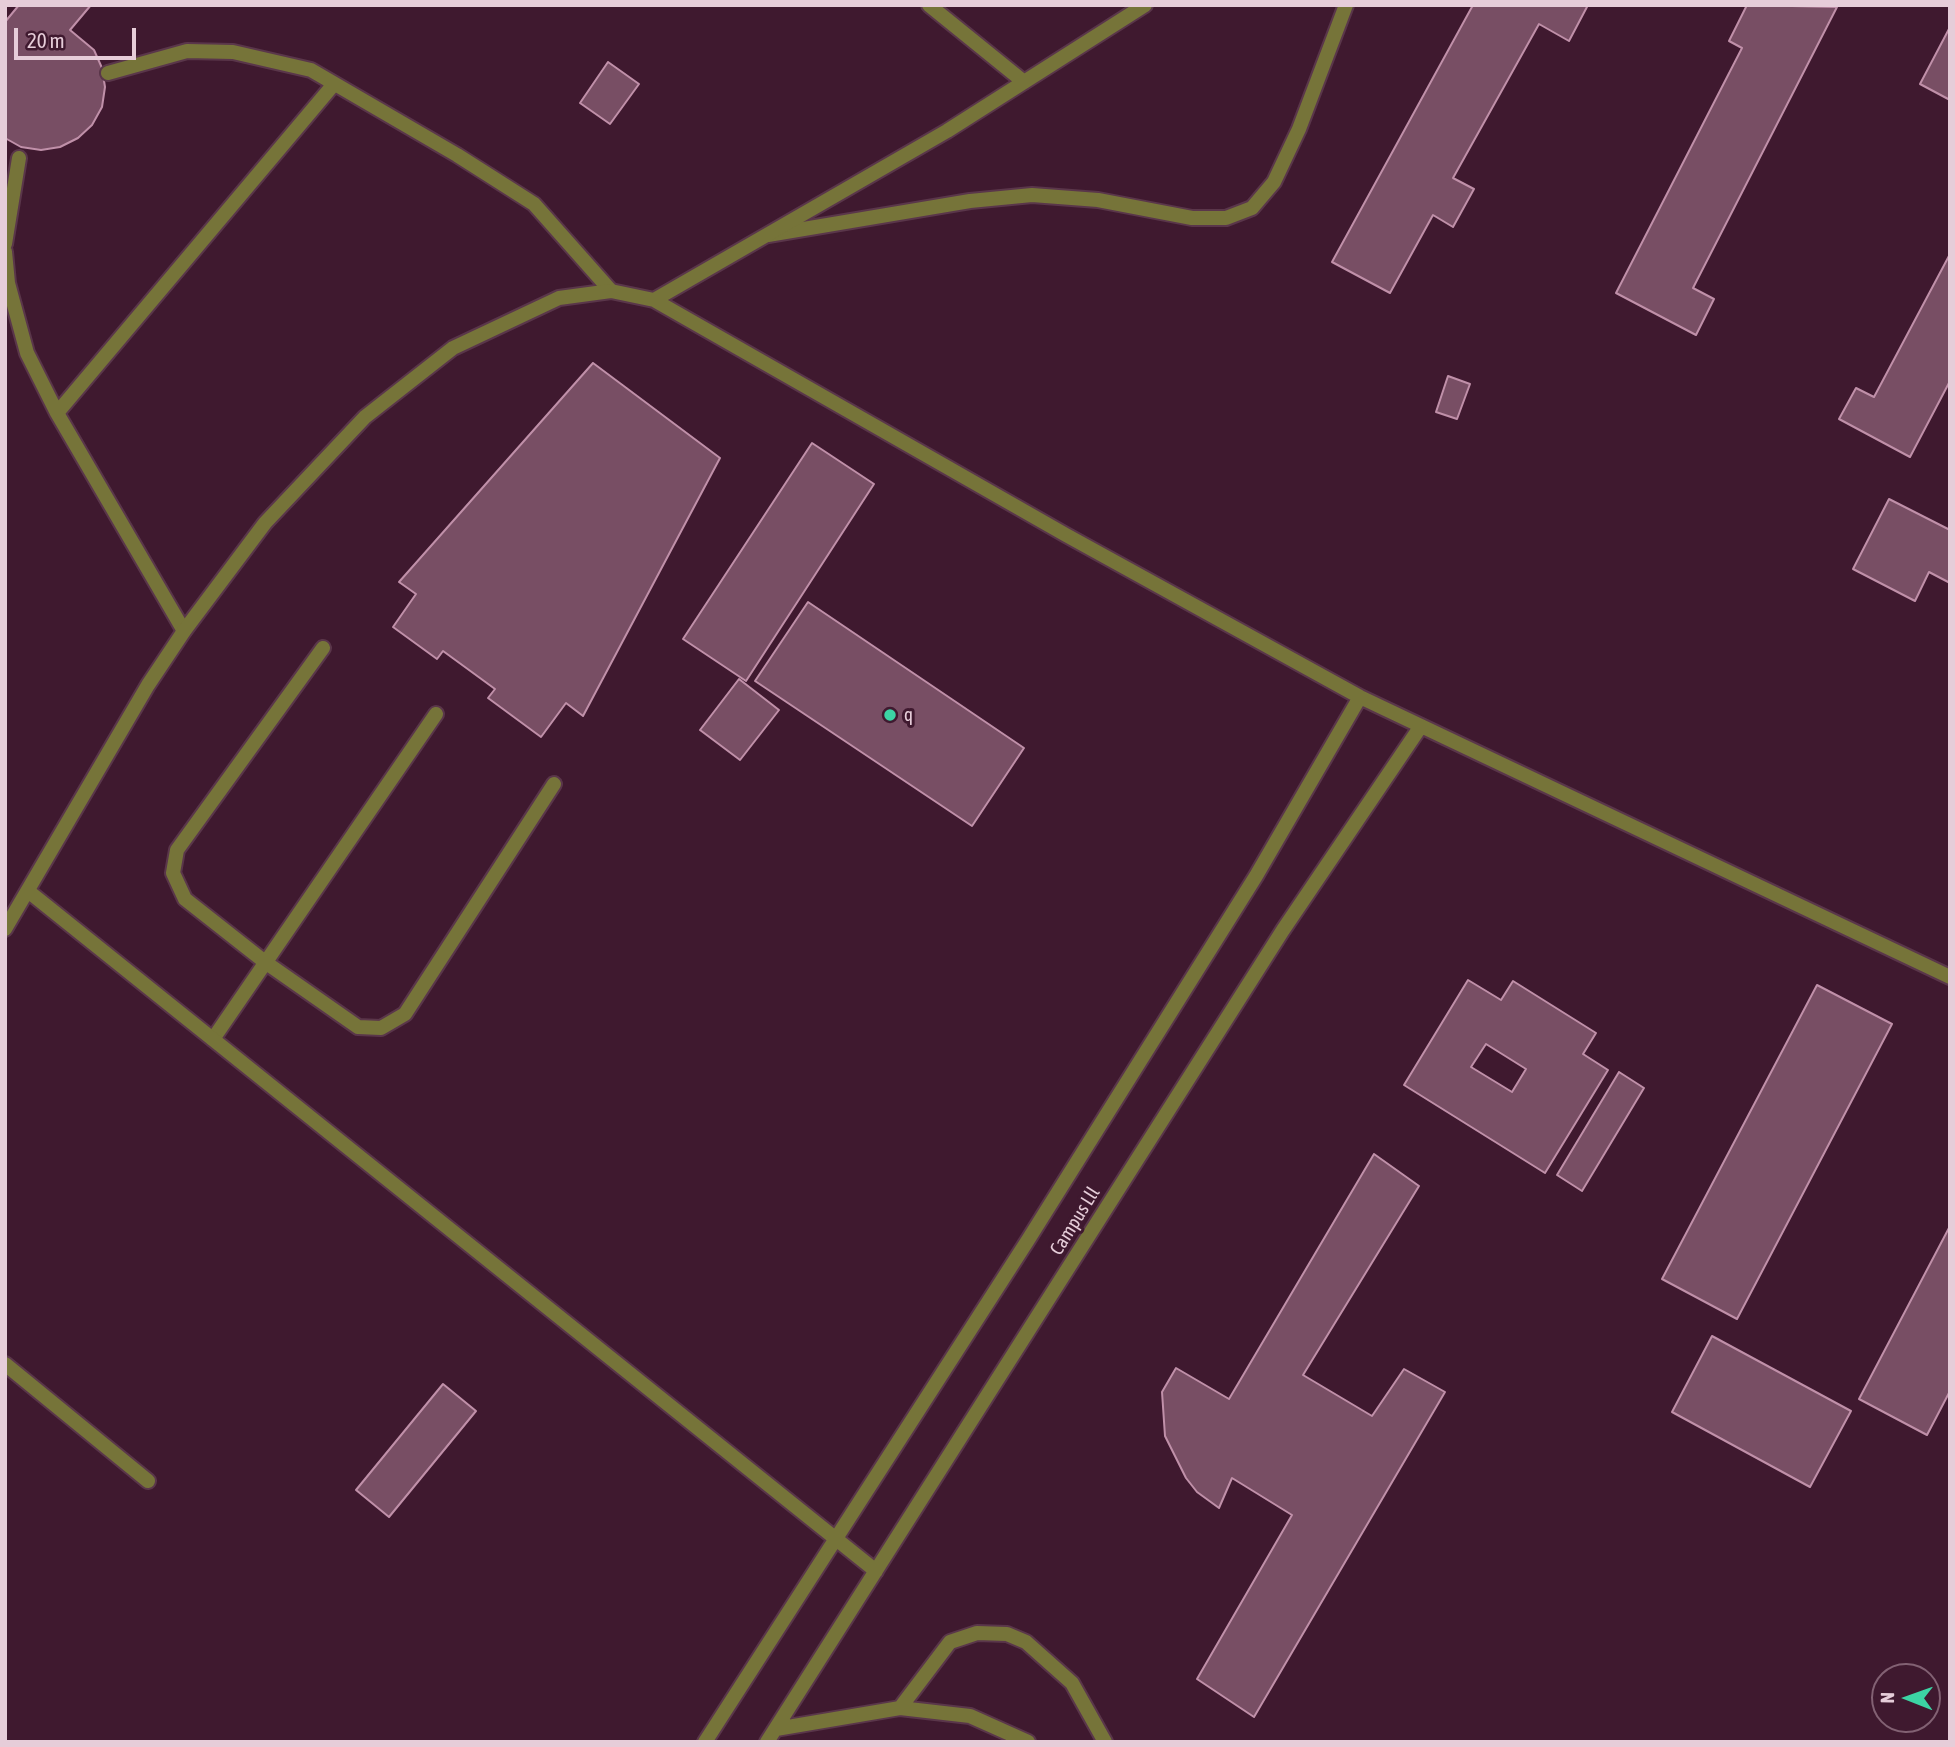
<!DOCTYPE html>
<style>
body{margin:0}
#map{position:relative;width:1955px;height:1747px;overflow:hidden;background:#3f192f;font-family:"Asap Condensed",sans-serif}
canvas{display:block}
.frame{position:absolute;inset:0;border:7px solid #e6cdd9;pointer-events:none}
.north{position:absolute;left:1871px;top:1663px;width:70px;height:70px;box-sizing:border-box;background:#3f192f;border:2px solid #826173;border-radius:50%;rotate:271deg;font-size:19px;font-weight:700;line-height:28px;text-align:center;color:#e6cdd9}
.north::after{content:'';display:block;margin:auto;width:24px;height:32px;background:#3cd4a4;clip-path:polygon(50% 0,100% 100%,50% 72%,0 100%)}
.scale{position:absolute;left:14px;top:28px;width:122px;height:32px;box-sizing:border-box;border:4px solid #e6cdd9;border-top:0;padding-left:9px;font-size:21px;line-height:24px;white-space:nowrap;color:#e6cdd9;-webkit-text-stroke:5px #3f192f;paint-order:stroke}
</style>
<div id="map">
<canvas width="1955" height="1747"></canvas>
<div class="frame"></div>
<div class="north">N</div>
<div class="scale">20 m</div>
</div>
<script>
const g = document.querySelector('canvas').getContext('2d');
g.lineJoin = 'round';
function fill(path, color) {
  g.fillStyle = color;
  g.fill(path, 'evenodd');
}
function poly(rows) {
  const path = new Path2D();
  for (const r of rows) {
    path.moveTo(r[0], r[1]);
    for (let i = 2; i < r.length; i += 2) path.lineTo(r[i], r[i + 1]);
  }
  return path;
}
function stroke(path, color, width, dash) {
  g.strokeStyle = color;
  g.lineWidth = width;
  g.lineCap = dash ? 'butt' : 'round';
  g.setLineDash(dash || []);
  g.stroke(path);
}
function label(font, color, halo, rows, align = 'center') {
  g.font = font + ' "Asap Condensed",sans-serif';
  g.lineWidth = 6;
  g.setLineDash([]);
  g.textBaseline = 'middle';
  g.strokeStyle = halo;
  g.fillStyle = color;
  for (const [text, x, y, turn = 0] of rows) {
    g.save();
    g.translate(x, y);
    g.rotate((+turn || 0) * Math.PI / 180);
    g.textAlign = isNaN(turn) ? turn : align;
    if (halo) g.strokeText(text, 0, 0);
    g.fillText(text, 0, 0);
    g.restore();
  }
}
const building = poly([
 [19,5,91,5,70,30,94,50,102,68,105,87,102,107,92,125,78,138,60,147,41,150,21,147,5,138,5,22,19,5],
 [1473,5,1588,5,1569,41,1539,24,1453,178,1474,189,1453,227,1433,215,1390,293,1332,262,1473,5],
 [1747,5,1837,7,1693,288,1714,299,1696,335,1616,293,1742,48,1729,41,1747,5],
 [1950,27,1950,100,1920,84,1950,27],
 [608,62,639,84,610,124,580,103,608,62],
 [1950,254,1950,381,1910,457,1839,419,1856,388,1874,397,1950,254],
 [593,363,720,458,583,716,566,703,541,737,488,698,495,689,443,651,437,659,393,627,416,594,399,582,593,363],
 [1448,376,1470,384,1457,419,1436,412,1448,376],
 [812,443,874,484,746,681,683,639,812,443],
 [1889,499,1950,530,1950,583,1929,572,1915,601,1853,569,1889,499],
 [808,602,1024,748,972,826,755,681,808,602],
 [739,679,779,710,740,760,700,730,739,679],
 [1468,980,1501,1000,1513,981,1596,1033,1583,1054,1608,1070,1545,1173,1404,1085,1468,980],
 [1486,1044,1526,1069,1512,1092,1471,1067,1486,1044],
 [1817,985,1892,1024,1737,1319,1662,1279,1817,985],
 [1619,1072,1644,1088,1582,1191,1557,1175,1619,1072],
 [1374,1154,1419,1186,1303,1375,1372,1416,1404,1369,1445,1392,1254,1717,1197,1679,1292,1515,1232,1478,1219,1508,1197,1492,1186,1478,1165,1436,1162,1392,1176,1368,1229,1399,1374,1154],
 [1950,1226,1950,1391,1927,1435,1859,1399,1950,1226],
 [1712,1336,1851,1411,1810,1487,1672,1412,1712,1336],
 [443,1384,476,1411,389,1517,356,1490,443,1384]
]);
fill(building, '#784e64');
stroke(building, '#c090a9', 2);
const service = poly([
 [108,73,187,51,233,52,311,70,457,155,534,204,611,291],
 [768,235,970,201,1032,195,1098,200,1192,218,1226,218,1252,208,1274,182,1299,129,1346,5],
 [5,244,19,158],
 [5,252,8,283,27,353,57,413,184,631],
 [57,413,334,84],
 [323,648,177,850,173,873,185,899,265,962,358,1027,381,1028,405,1014,554,784],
 [213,1039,436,714],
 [5,1364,148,1481]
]);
const minor = poly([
 [929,5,1024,82],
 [654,300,947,131,1145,5],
 [28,891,876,1571],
 [5,929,148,685,184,631,265,523,365,417,453,348,559,298,611,291,654,300,1066,535,1360,697,1950,977],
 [900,1708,950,1642,977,1633,1007,1634,1026,1642,1072,1683,1105,1742],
 [776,1729,900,1708,970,1716,1028,1742],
 [705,1742,1028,1240,1256,876,1360,697],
 [767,1742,1283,930,1421,726]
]);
stroke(service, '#5a364a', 18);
stroke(minor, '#5a364a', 18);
stroke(service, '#767439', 14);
stroke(minor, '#767439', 14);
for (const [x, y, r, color] of [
 [890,715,7,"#3cd4a4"]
]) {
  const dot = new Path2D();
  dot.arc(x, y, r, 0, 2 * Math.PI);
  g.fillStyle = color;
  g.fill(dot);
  stroke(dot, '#3f192f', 2.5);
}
label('19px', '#e6cdd9', '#3f192f', [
 ["q",904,715]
], 'left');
label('19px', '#e6cdd9', '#3f192f', [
 ["Campus Lll",1075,1221,-58]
]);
</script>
